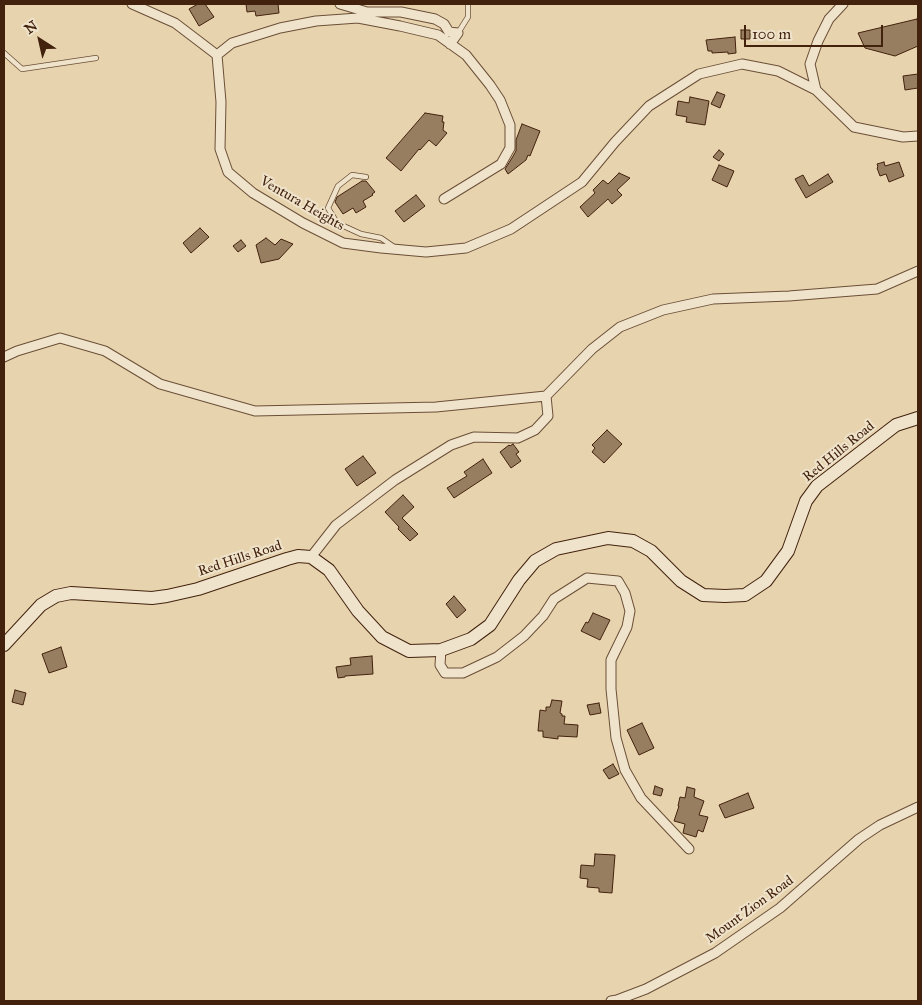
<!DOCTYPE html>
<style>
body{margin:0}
#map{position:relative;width:922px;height:1005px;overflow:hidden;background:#e7d4af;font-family:"IM FELL Great Primer",serif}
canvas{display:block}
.frame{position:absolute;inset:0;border:5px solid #42210d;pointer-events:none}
.north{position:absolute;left:15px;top:15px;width:50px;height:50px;-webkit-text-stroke:4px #efe3cb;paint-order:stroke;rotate:325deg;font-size:14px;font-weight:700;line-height:20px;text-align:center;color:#42210d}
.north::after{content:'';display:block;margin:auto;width:18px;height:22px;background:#42210d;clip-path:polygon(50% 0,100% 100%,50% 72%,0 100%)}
.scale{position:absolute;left:744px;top:25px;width:139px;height:22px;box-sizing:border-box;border:2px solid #42210d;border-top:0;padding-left:6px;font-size:15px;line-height:18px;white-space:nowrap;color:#42210d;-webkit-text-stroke:4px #efe3cb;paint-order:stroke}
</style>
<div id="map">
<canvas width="922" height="1005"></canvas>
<div class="frame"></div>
<div class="north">N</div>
<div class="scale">100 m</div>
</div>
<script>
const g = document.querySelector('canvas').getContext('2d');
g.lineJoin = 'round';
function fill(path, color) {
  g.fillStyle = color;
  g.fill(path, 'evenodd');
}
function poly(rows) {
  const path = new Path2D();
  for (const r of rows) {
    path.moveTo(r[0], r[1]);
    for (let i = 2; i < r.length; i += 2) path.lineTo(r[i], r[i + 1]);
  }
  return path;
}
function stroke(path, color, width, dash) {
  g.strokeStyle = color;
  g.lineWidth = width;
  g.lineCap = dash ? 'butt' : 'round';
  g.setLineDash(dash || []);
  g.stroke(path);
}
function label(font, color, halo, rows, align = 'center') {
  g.font = font + ' "IM FELL Great Primer",serif';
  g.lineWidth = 4;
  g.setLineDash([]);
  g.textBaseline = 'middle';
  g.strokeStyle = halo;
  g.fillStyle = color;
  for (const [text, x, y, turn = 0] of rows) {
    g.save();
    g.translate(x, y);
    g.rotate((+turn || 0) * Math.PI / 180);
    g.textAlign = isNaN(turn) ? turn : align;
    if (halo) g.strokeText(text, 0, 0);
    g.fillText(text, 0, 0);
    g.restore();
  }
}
const building = poly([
 [198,4,205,4,214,17,199,26,189,9,198,4],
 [246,4,278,4,279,13,256,16,255,11,247,12,246,4],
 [917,19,918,24,918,46,895,56,865,48,858,33,917,19],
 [741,30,750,30,750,39,741,39,741,30],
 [735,37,736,53,728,54,728,52,712,53,712,51,708,51,706,40,735,37],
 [918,74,918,88,905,90,903,76,918,74],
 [717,92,725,95,720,108,711,104,717,92],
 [690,97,709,101,705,125,686,122,687,117,676,115,678,101,689,103,690,97],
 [425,113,443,116,442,122,444,122,443,130,447,133,436,146,429,140,420,150,419,149,401,171,386,158,425,113],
 [522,124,540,131,530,156,528,155,526,160,508,174,505,169,512,158,516,151,516,140,522,124],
 [719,150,724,154,719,161,713,157,719,150],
 [884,162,885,166,899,162,904,176,889,182,886,174,880,176,877,168,878,167,877,164,884,162],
 [719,165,734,171,727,187,712,180,719,165],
 [619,173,630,178,617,190,622,195,612,204,608,199,588,217,580,207,595,193,593,190,603,180,608,184,619,173],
 [828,174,833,182,806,198,795,179,803,175,809,186,828,174],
 [362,181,366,181,375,192,372,194,373,195,363,201,366,207,356,213,353,208,343,214,335,202,337,197,362,181],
 [416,195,425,206,404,222,395,211,416,195],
 [200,228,209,237,191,253,183,243,200,228],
 [266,238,275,245,281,239,293,244,279,259,261,263,256,245,266,238],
 [241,240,246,246,238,252,233,246,241,240],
 [607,430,622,444,604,463,592,452,595,448,592,445,607,430],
 [513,444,519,452,516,454,521,461,511,468,500,452,509,445,510,446,513,444],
 [363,456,376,473,357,486,345,469,363,456],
 [483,459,492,473,454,498,447,488,467,476,464,472,483,459],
 [403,495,414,507,402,518,418,534,410,541,398,529,399,527,385,512,403,495],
 [454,596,466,610,457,618,446,604,454,596],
 [593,613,610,620,600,640,581,631,586,622,588,623,593,613],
 [61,647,67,667,49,673,42,654,61,647],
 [372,656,373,674,345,676,345,677,338,678,336,667,351,665,350,658,372,656],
 [15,690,26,693,23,705,12,702,15,690],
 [552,700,562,701,560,713,562,714,562,716,565,716,564,724,578,725,577,737,558,736,558,739,543,737,543,731,538,731,540,710,546,711,546,707,550,707,552,700],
 [599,703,601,713,590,715,587,705,599,703],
 [642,723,654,748,639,755,627,730,642,723],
 [613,764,619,774,609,779,603,770,613,764],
 [655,786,663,789,661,796,653,794,655,786],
 [687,787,695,789,694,797,704,801,699,815,708,817,703,832,698,830,696,837,683,833,685,824,674,821,679,806,678,806,680,797,685,798,687,787],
 [748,793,754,808,725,818,719,805,748,793],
 [595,854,615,855,612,893,599,892,599,888,587,887,588,879,580,878,581,865,594,866,595,854]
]);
fill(building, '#987e61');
stroke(building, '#42210d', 1);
const lane = poly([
 [458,33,468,17,468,4],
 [4,53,22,69,96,58],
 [366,177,352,175,338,186,328,208,337,223,361,234,381,238,394,247]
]);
const street = poly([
 [132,4,175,23,217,55],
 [340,4,367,12,401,12,435,19,444,24,449,32,458,33,450,44],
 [816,90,810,64,818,41,829,19,843,4],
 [444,199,501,164,510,148,510,125,500,100,490,85,466,55,438,35,400,26,358,18,316,21,280,28,232,43,217,55,221,102,220,149,228,172,253,193,303,223,343,243,381,248,426,252,466,248,511,229,582,182,615,142,649,106,699,74,742,64,778,71,816,90,854,127,903,137,918,136],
 [4,357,17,351,60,338,105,351,160,384,255,411,436,407,546,396],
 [311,557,336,525,395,480,451,445,474,437,518,438,535,430,548,416,546,396,592,349,620,327,663,310,713,299,789,296,877,289,918,271],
 [441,650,440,665,445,673,463,673,497,657,524,636,543,616,554,599,587,578,618,581,625,593,630,611,627,627,611,660,611,689,616,738,625,770,641,798,689,849],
 [611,1001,617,1000,646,989,715,953,780,908,859,839,880,825,918,807]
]);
const secondary = poly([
 [4,645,41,605,56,596,71,593,152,598,167,596,198,589,287,559,298,556,311,557,329,570,358,611,382,637,409,651,441,650,471,639,490,625,519,580,535,561,556,549,608,538,633,541,651,551,681,581,703,595,725,596,745,595,766,581,788,551,806,501,817,486,896,425,918,418]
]);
stroke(lane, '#6b4e36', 6);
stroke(street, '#6b4e36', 11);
stroke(secondary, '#42210d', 14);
stroke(lane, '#efe3cb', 4.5);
stroke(street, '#efe3cb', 9);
stroke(secondary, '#efe3cb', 12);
label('14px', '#42210d', '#efe3cb', [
 ["Ventura Heights",302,204,30],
 ["Red Hills Road",839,452,-39],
 ["Red Hills Road",240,559,-18],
 ["Mount Zion Road",750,910,-36]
]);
</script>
